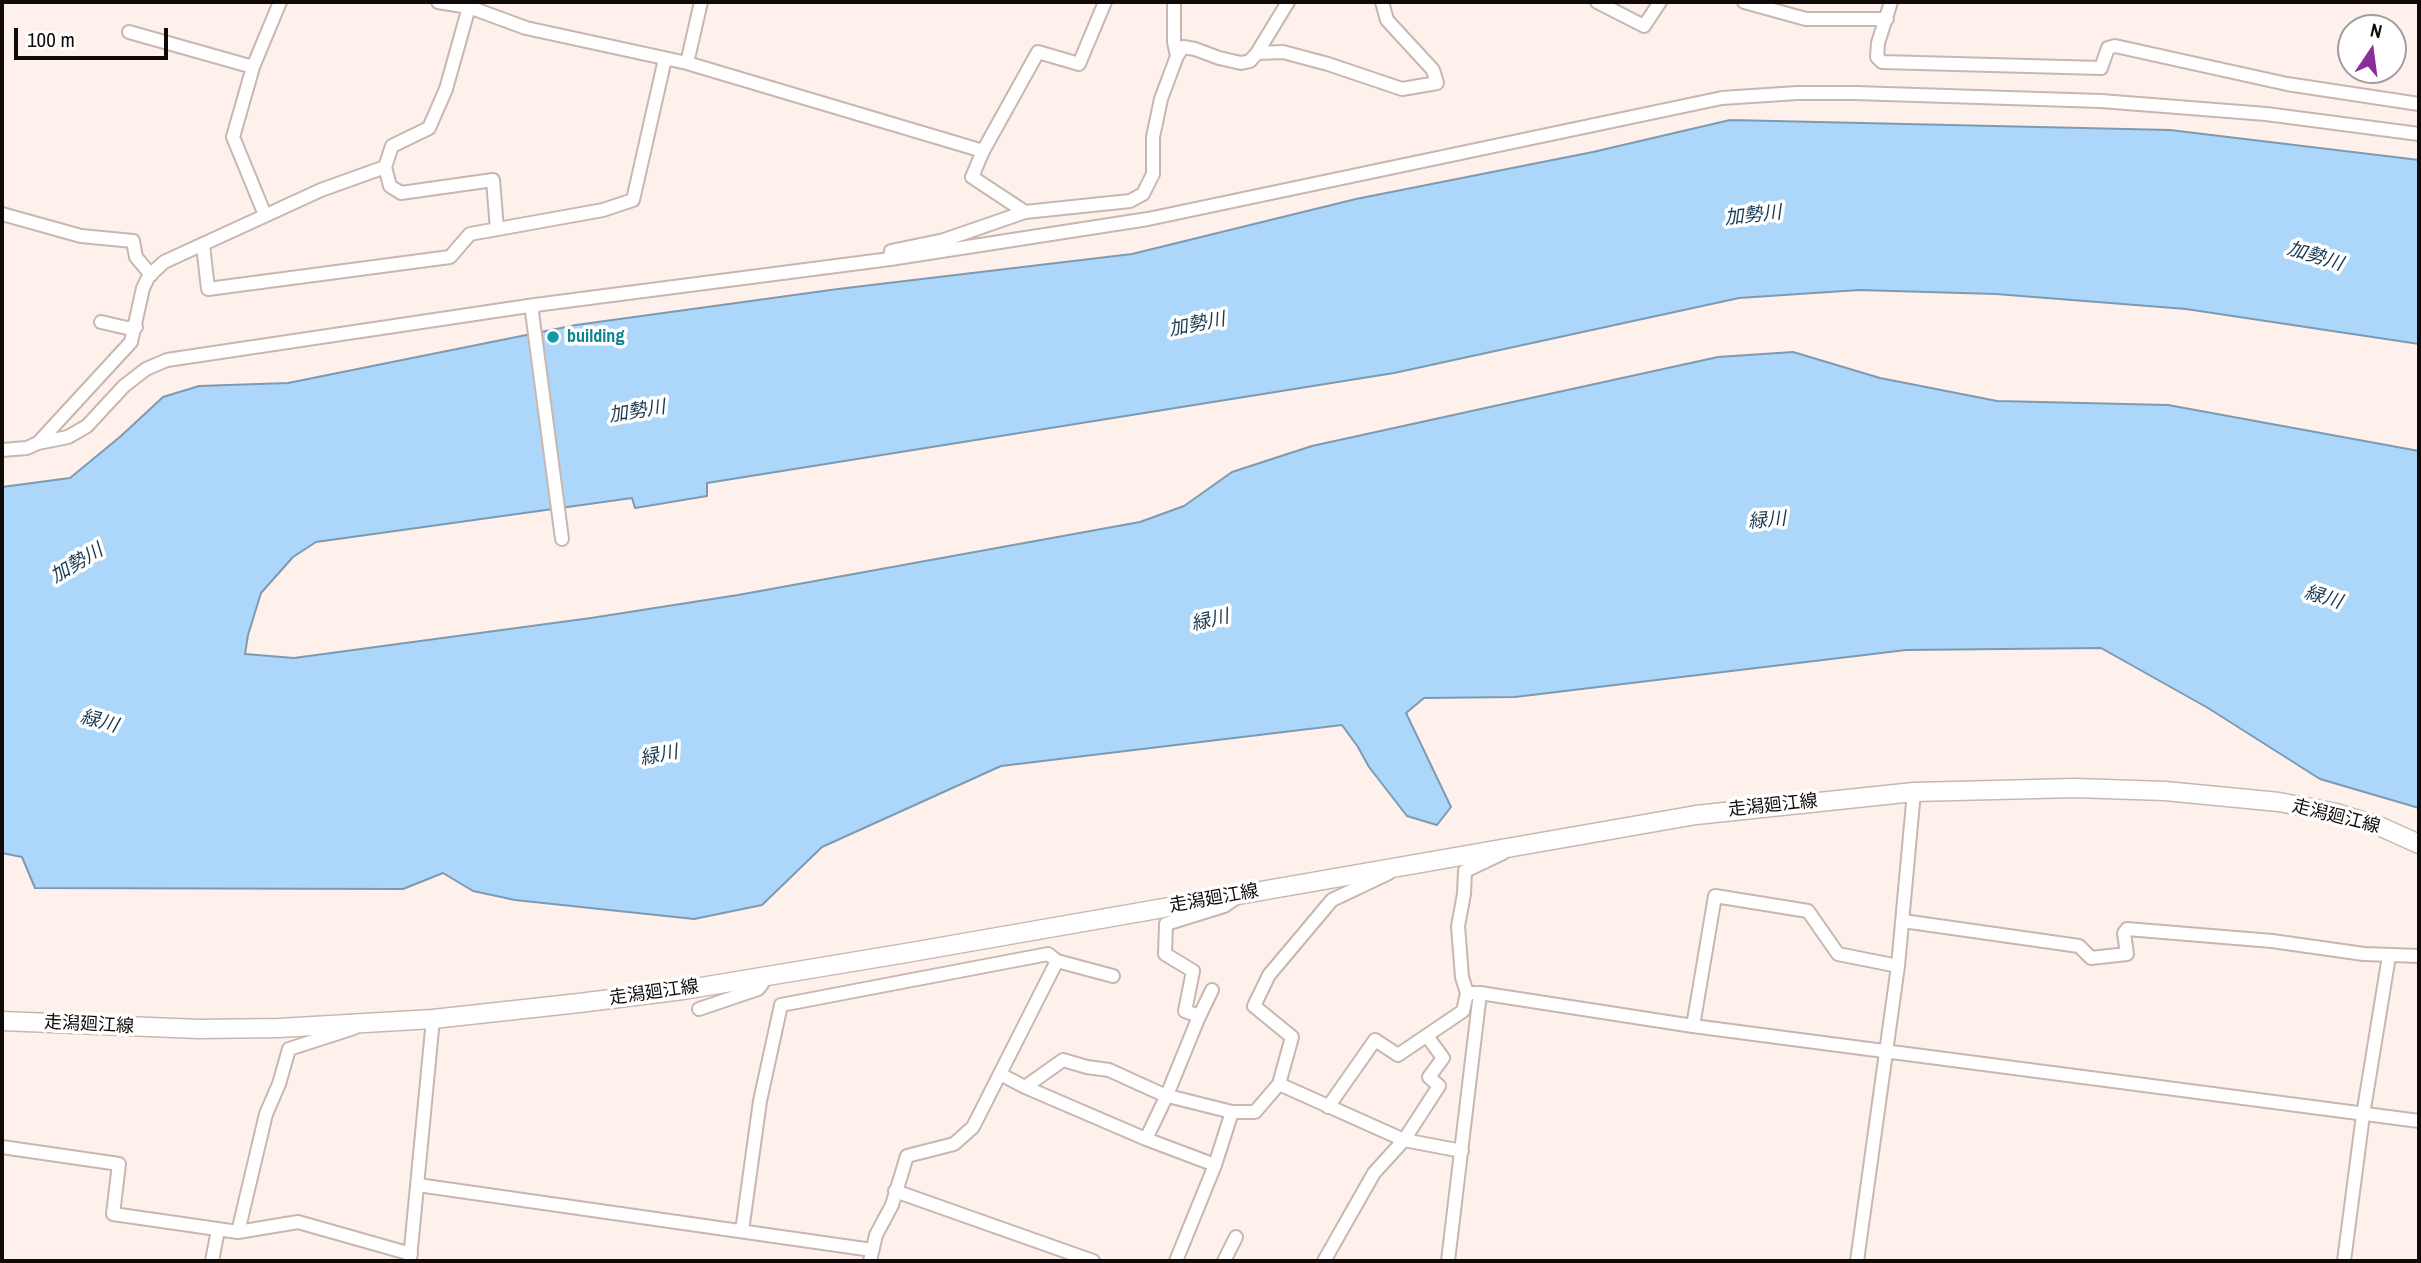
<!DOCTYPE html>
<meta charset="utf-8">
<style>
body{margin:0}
#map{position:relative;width:2421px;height:1263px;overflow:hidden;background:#fef0eb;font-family:"Archivo Narrow",sans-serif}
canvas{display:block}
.frame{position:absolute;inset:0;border:4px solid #100b09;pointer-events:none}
.north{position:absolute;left:2337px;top:14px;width:70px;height:70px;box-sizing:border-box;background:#fff;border:2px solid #9f9d9d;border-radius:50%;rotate:13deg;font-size:19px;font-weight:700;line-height:28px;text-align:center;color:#100b09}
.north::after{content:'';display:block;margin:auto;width:24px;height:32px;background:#892e99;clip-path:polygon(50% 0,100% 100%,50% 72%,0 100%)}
.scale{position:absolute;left:14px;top:28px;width:154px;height:32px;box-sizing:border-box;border:4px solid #100b09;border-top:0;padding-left:9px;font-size:21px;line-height:24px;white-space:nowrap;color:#100b09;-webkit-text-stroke:5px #fff;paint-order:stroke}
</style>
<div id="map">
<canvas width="2421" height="1263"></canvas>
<div class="frame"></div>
<div class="north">N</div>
<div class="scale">100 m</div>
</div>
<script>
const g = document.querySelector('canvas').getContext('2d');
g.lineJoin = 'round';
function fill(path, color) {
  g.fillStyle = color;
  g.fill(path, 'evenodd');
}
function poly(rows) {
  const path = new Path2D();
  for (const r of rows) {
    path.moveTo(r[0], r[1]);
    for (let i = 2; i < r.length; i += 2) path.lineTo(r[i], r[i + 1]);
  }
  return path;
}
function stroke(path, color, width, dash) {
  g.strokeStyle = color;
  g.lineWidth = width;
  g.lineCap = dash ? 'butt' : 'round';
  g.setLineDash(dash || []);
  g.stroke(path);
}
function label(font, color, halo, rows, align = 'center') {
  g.font = font + ' "Archivo Narrow","Noto Sans JP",sans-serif';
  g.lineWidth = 7;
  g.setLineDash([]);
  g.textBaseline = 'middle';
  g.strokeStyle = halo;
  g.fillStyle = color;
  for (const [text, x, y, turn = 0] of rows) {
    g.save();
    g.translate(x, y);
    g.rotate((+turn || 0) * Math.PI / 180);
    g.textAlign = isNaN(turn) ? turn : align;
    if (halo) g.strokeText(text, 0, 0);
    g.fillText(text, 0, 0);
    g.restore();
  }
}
const water = poly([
 [1730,120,2170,130,2419,160,2419,344,2186,309,1996,294,1859,290,1739,298,1394,373,707,483,707,496,635,508,632,498,316,542,293,557,261,593,248,635,245,654,294,658,591,618,738,595,1140,522,1184,506,1232,472,1312,446,1718,357,1793,352,1880,378,1997,401,2168,405,2419,451,2419,808,2320,779,2208,708,2101,648,1906,650,1515,697,1424,698,1406,713,1451,807,1437,825,1407,816,1369,767,1358,747,1342,725,1001,766,822,847,762,905,694,919,515,900,473,891,443,873,403,889,35,888,22,857,2,853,2,487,70,478,121,436,163,397,199,386,288,383,576,325,838,289,1132,254,1356,199,1593,152,1730,120]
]);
fill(water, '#acd7fa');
stroke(water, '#7d9ab2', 2);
const minor = poly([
 [438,2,469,7,526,28,687,63,983,151],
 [1174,2,1174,42,1177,56],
 [1597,2,1644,26,1660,2],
 [1744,2,1806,19,1887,19],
 [1891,2,1878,43,1877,57,1882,62,2101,68,2108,48,2115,46,2287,84,2419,104],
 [129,32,253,67],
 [1257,53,1283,52,1328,64,1402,89,1437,83,1433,70,1387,20,1382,2],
 [687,63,701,2],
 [385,167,390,186,401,193,493,180,497,229],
 [1025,212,972,177,983,151,1038,52,1079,64,1105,2],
 [2,214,81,236,133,241,136,257,151,275],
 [265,215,233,137,253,67,280,2],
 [203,245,208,289,450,257,470,234,603,210,633,200,665,59],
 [890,259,1148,219,1722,98,1797,93,1855,93,2101,101,2266,114,2419,134],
 [101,322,127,328,136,327],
 [38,443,131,342,143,288,149,276,164,262,321,190,385,167,392,146,429,128,446,89,469,7],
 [2,450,27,448,38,443,68,437,87,426,124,386,146,369,167,360,535,305],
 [562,539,532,312,535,305,890,259,891,251,944,240,1025,212,1130,201,1143,194,1153,174,1153,137,1161,99,1177,56,1183,47,1195,49,1219,58,1241,63,1250,61,1257,53,1288,2],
 [1903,921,2079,946,2091,958,2127,954,2124,933,2127,929,2272,941,2364,954,2419,956],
 [1057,961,1113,976],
 [1467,993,1480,993,1693,1026,2419,1121],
 [699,1009,758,989,762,984,763,977],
 [1199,1016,1185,1011,1193,971,1165,954,1166,924,1224,906,1236,898],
 [1693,1026,1715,896,1808,911,1838,954,1898,966],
 [1000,1074,1025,1087,1146,1139,1215,1165],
 [1279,1084,1404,1140,1462,1151],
 [1025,1087,1063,1060,1087,1067,1109,1070,1164,1095,1232,1112,1255,1112,1279,1084,1292,1037,1254,1006,1269,975,1332,900,1389,873],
 [1328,1107,1375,1040,1398,1055,1463,1011,1467,993,1462,977,1458,926,1464,894,1465,871,1503,853],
 [1146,1139,1167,1095,1198,1019,1212,990],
 [2,1147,119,1164,113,1214,238,1232,298,1222,411,1254],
 [418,1185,872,1250],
 [895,1191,1093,1261],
 [742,1231,760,1101,781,1005,1048,954,1057,961,973,1127,954,1144,907,1156,892,1205,876,1235,870,1261],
 [238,1232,266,1114,279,1084,289,1049,354,1028],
 [410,1259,433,1019],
 [212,1261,218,1230],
 [1176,1261,1215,1165,1232,1112],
 [1224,1261,1236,1237],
 [1324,1261,1374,1173,1404,1140,1439,1086,1429,1077,1443,1058,1427,1036],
 [1448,1261,1480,993],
 [1857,1261,1898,966,1914,792],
 [2344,1261,2363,1115,2389,956]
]);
const secondary = poly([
 [2,1021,199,1029,279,1028,433,1019,579,1003,683,990,906,953,1696,815,1914,792,2075,788,2165,791,2279,802,2336,813,2379,826,2419,844]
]);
stroke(minor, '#c7b7b1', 16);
stroke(secondary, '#c7b7b1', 21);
stroke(minor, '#fff', 12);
stroke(secondary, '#fff', 18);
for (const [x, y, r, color] of [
 [553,337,7,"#0f9aa8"]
]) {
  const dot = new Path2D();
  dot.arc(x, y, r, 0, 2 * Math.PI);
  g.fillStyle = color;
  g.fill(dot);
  stroke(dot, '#fff', 2.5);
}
label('bold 18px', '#0d838f', '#fff', [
 ["building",567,337]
], 'left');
label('18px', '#100b09', '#fff', [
 ["走潟廻江線",1773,806,-6],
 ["走潟廻江線",2336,817,14],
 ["走潟廻江線",1214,899,-10],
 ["走潟廻江線",654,993,-8],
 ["走潟廻江線",89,1025,3]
]);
label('italic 19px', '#183950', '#fff', [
 ["加勢川",1753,216,-6],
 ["加勢川",2315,257,17],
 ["加勢川",1197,325,-11],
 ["加勢川",637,412,-9],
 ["緑川",1767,521,-5],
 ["加勢川",77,564,-31],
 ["緑川",2323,598,17],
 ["緑川",1210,621,-13],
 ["緑川",99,722,15],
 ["緑川",659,756,-11]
]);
</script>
